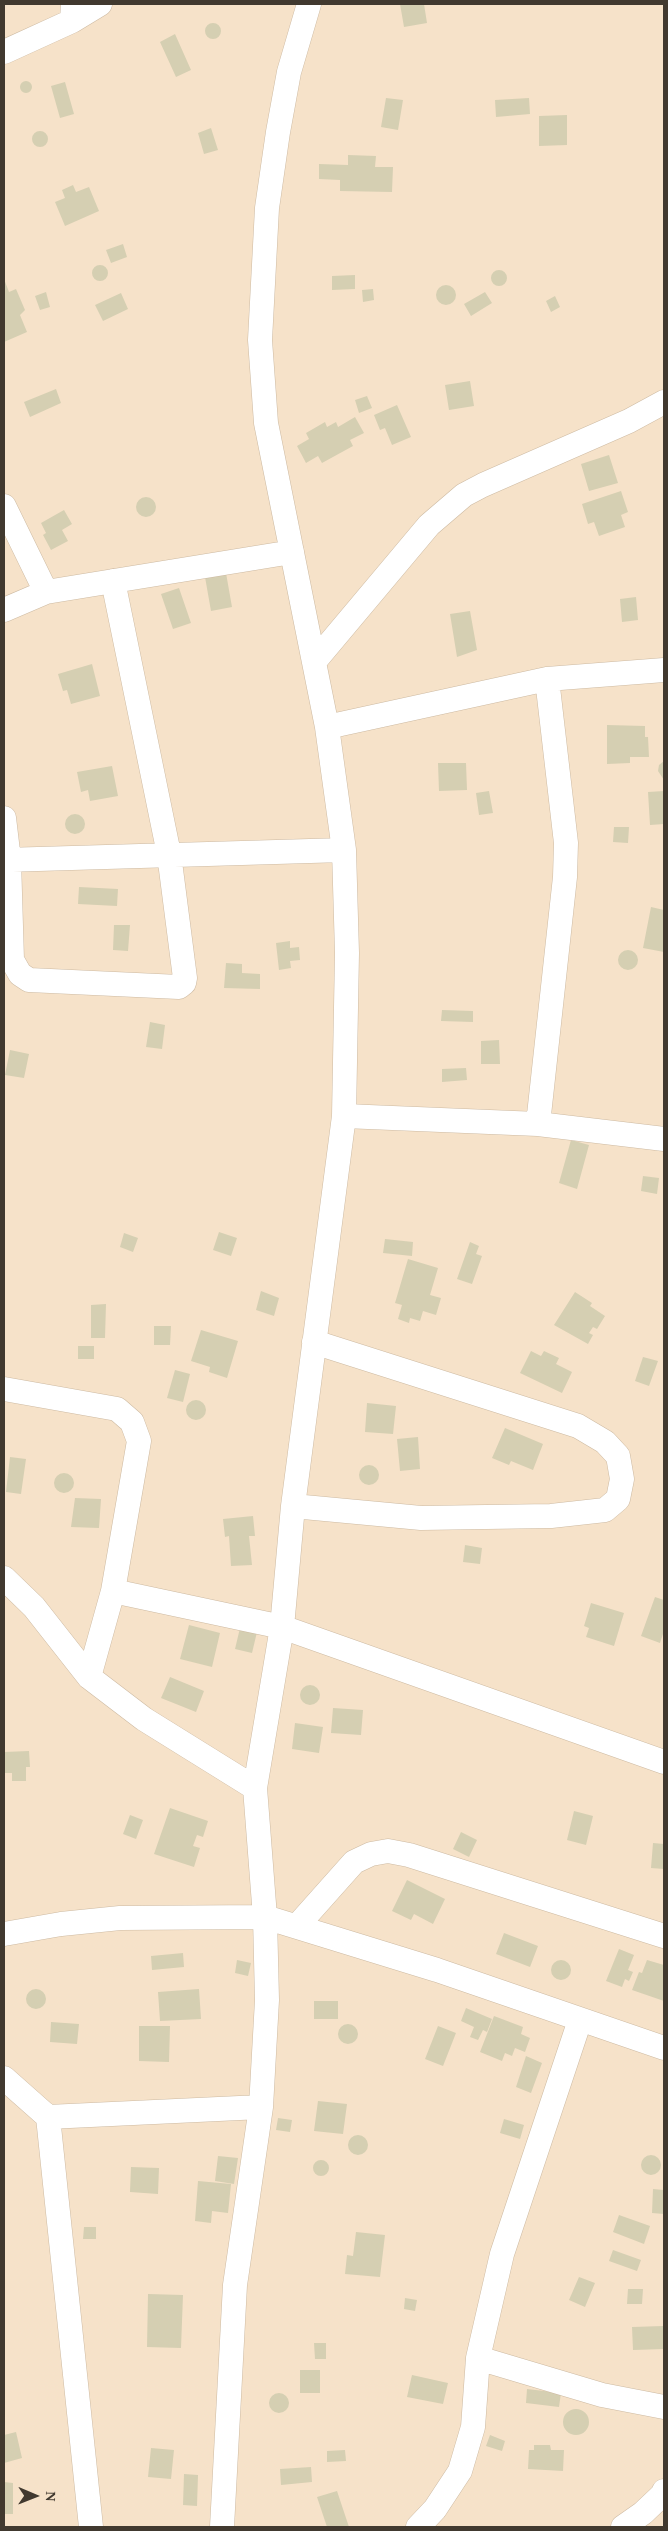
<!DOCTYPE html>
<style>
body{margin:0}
#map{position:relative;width:668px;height:2531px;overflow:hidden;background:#f6e2c9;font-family:Georgia,serif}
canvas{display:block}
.frame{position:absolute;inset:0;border:5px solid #41392f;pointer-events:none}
.north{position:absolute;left:10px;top:2471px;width:50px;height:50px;-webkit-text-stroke:4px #f6e2c9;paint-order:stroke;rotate:91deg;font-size:14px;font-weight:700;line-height:20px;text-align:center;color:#41392f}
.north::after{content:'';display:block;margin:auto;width:18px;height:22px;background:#41392f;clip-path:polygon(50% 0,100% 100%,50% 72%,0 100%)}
</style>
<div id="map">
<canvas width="668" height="2531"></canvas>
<div class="frame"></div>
<div class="north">N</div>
</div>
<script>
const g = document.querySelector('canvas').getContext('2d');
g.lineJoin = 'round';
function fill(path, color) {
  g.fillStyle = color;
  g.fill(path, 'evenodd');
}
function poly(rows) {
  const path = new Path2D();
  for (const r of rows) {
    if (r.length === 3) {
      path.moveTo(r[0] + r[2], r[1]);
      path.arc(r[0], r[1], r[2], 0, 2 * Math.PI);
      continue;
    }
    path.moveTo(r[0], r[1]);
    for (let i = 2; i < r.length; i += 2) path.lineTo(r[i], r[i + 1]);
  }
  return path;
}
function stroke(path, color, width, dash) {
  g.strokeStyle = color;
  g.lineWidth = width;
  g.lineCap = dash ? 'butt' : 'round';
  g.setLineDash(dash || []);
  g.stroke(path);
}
fill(poly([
 [400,4,424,4,427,23,404,27],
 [213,31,8],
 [175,34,191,70,176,77,160,42],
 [26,87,6],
 [65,82,74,114,60,118,51,86],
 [386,98,403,100,398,130,381,127],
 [529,98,530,114,496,117,495,100],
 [567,115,567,145,539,146,539,116],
 [211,128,218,150,204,154,198,133],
 [40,139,8],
 [348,155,376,156,375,167,393,167,392,192,340,191,340,180,319,179,319,164,348,165],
 [73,185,76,192,89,187,99,211,65,226,55,202,65,198,62,190],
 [123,244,127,257,111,263,106,250],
 [100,273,8],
 [499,278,8],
 [355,275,355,289,332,290,332,276],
 [4,279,9,292,16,289,25,310,20,315,27,332,4,342],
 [446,295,10],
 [373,289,374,300,363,302,362,290],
 [46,292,50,307,40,310,35,296],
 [485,292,492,303,471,316,464,304],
 [121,293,128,309,103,321,95,305],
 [555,296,560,307,551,312,546,301],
 [470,381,474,406,449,410,445,385],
 [56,389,61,403,30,417,24,402],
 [367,396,372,408,359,413,355,400],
 [397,405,411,437,392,445,385,428,380,430,374,415],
 [355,417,364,433,350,440,353,446,322,463,318,456,306,463,297,446,309,439,306,433,325,422,327,427,336,422,338,427],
 [609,455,618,483,589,491,581,464],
 [621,491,628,512,621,515,625,527,599,536,594,522,588,524,582,504],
 [146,507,10],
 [64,510,72,524,62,530,68,541,51,550,43,535,46,533,41,523],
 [226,573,232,607,211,611,205,577],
 [179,588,191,623,173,629,161,594],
 [636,597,638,620,622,622,620,599],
 [470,611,477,650,457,657,450,614],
 [92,664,100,696,71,704,67,690,63,691,58,674],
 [607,725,645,726,645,737,648,737,649,757,630,757,630,763,607,764],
 [664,761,664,780,658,771,659,765],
 [438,763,466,763,467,790,439,791],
 [112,766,118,796,90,801,88,790,81,792,77,772],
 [489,791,493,813,479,815,476,793],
 [664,791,664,824,650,825,648,792],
 [75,824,10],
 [614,827,629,827,628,843,613,842],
 [79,887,118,889,117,906,78,904],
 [651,907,664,910,664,952,643,948],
 [114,925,130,925,128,951,113,950],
 [290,941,290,948,299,947,300,960,290,961,291,968,279,970,276,943],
 [628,960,10],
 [226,963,242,964,242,973,260,974,260,989,224,988],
 [442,1010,473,1011,473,1022,441,1021],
 [150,1022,165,1025,162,1049,146,1047],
 [499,1040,500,1064,481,1064,481,1041],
 [10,1050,29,1054,24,1078,5,1075],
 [466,1068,467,1080,442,1082,442,1069],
 [571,1140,589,1145,577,1189,559,1183],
 [643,1176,659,1178,657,1194,641,1191],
 [219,1232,237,1238,231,1256,213,1250],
 [124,1233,138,1238,133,1252,120,1247],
 [385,1239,413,1242,412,1256,383,1253],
 [470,1242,479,1246,476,1254,482,1256,472,1284,457,1279],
 [408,1259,438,1268,430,1295,441,1298,436,1315,423,1311,420,1321,410,1318,409,1323,398,1319,402,1305,395,1303],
 [261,1291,279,1298,274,1316,256,1310],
 [575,1292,592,1303,590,1306,605,1316,597,1329,593,1327,589,1333,593,1335,588,1344,554,1325],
 [106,1304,105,1338,91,1338,91,1305],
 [154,1326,171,1326,170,1345,154,1345],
 [201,1330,238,1341,227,1378,209,1372,210,1367,191,1361],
 [78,1346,94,1346,94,1359,78,1359],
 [531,1351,541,1356,544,1351,559,1358,556,1364,572,1372,562,1393,520,1373],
 [643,1357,658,1361,649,1386,635,1381],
 [175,1370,190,1374,183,1402,167,1398],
 [196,1410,10],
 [367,1403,396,1406,393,1434,365,1432],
 [505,1428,543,1444,533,1470,511,1461,509,1465,492,1458],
 [418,1437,420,1469,400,1471,397,1439],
 [10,1457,26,1459,21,1494,6,1492],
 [369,1475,10],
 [64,1483,10],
 [75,1498,101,1499,99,1528,71,1527],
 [253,1516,255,1536,249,1536,252,1565,231,1566,229,1536,225,1537,223,1519],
 [465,1545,482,1548,480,1564,463,1562],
 [655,1597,664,1600,664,1631,660,1643,641,1636],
 [591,1603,624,1613,614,1646,586,1637,589,1628,584,1626],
 [189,1625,220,1633,212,1667,180,1659],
 [240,1628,257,1632,252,1653,235,1649],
 [170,1677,204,1691,196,1712,161,1698],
 [310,1695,10],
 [333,1708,363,1710,361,1735,331,1733],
 [295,1723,323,1727,319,1753,292,1749],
 [29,1751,30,1767,26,1767,26,1781,12,1781,12,1773,4,1773,4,1752],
 [170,1808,208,1821,203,1837,197,1835,193,1846,200,1848,194,1867,154,1854],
 [574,1811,593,1816,586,1845,567,1840],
 [130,1815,143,1820,136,1839,123,1834],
 [461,1832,477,1840,469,1857,453,1849],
 [653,1843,664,1844,664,1869,651,1868],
 [407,1880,445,1899,433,1924,414,1914,411,1920,392,1911],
 [504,1933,538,1946,530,1967,496,1954],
 [619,1949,634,1955,628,1970,633,1972,629,1981,625,1979,622,1987,606,1981],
 [183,1953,184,1967,152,1970,151,1956],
 [237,1960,251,1963,248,1976,235,1973],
 [647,1960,664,1965,664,2001,632,1990,639,1972,642,1973],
 [561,1970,10],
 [199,1989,201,2019,160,2021,158,1992],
 [36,1999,10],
 [314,2001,338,2001,338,2019,314,2019],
 [466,2008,492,2019,487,2032,483,2030,478,2040,470,2037,474,2027,461,2021],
 [494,2016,523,2027,521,2034,530,2038,525,2052,515,2048,512,2056,505,2053,502,2061,480,2052],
 [51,2022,79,2024,77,2044,50,2042],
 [348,2034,10],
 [139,2026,170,2026,169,2062,139,2061],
 [438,2026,456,2033,443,2066,425,2059],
 [526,2056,542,2063,531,2093,516,2087],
 [318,2101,347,2104,343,2134,314,2131],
 [278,2118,292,2120,290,2132,276,2130],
 [504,2119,524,2125,520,2139,500,2133],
 [358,2145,10],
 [651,2165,10],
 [218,2156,238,2158,234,2184,215,2181],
 [321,2168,8],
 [131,2167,159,2168,158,2194,130,2192],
 [198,2181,231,2184,228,2213,212,2211,211,2223,195,2221],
 [653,2189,664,2190,664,2214,652,2213],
 [619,2215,650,2226,644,2244,613,2232],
 [84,2227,96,2227,96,2239,83,2239],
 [356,2232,385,2235,380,2277,345,2274,347,2255,353,2256],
 [613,2250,641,2260,637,2271,609,2261],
 [579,2277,595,2283,585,2307,569,2300],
 [628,2289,643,2289,642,2304,627,2304],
 [148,2294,183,2295,181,2348,147,2347],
 [405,2298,417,2300,415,2311,404,2309],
 [663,2326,664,2349,633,2350,632,2327],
 [314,2343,326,2343,326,2359,315,2359],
 [300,2370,320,2370,320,2393,300,2393],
 [412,2375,448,2383,443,2404,407,2397],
 [527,2389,561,2393,559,2407,526,2403],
 [279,2403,10],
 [576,2422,13],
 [16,2432,22,2458,4,2463,4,2435],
 [490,2435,505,2441,502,2451,486,2446],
 [534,2445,550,2445,551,2450,564,2450,563,2471,528,2469,529,2450,534,2450],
 [151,2448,174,2450,171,2479,148,2477],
 [345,2450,346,2461,327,2462,327,2451],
 [311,2467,312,2482,281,2485,280,2469],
 [184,2474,198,2475,197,2506,183,2505],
 [4,2482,13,2483,13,2514,4,2514],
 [337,2491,349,2527,327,2527,317,2497]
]), '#d5cfb2');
const minor = poly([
 [73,4,72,21,100,4],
 [4,52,72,21],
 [4,506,46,592],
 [4,610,46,592,292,552],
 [314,662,429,525,464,495,483,485,629,421,664,402],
 [327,727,547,679,664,670],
 [4,818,9,860,12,960,20,974,29,980,179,987,184,983,185,978,169,854,113,581],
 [4,860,344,850],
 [344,1116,538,1124,664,1139],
 [538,1124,565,877,566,843,547,679],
 [4,1389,117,1409,132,1422,139,1441,113,1591,89,1677],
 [293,1506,421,1518,551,1516,605,1510,618,1499,622,1479,618,1456,605,1442,578,1426,314,1342],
 [4,1578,34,1607,89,1677,144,1719,255,1788],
 [113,1591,282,1627,664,1762],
 [297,1926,354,1862,371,1854,388,1851,409,1855,664,1936],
 [4,1934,61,1924,120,1918,265,1917,437,1970,664,2048],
 [4,2078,48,2117,261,2107],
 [48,2117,91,2527],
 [478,2358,602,2395,664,2407],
 [222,2527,235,2285,261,2107,267,2000,265,1917,255,1788,282,1627,293,1506,344,1116,347,953,344,850,327,727,266,423,260,340,267,208,278,132,289,72,309,4],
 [418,2527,435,2509,460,2471,473,2427,478,2358,502,2254,580,2020],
 [623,2527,643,2513,662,2495,664,2491]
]);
stroke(minor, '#cdbaa2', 25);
stroke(minor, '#fff', 24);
</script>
